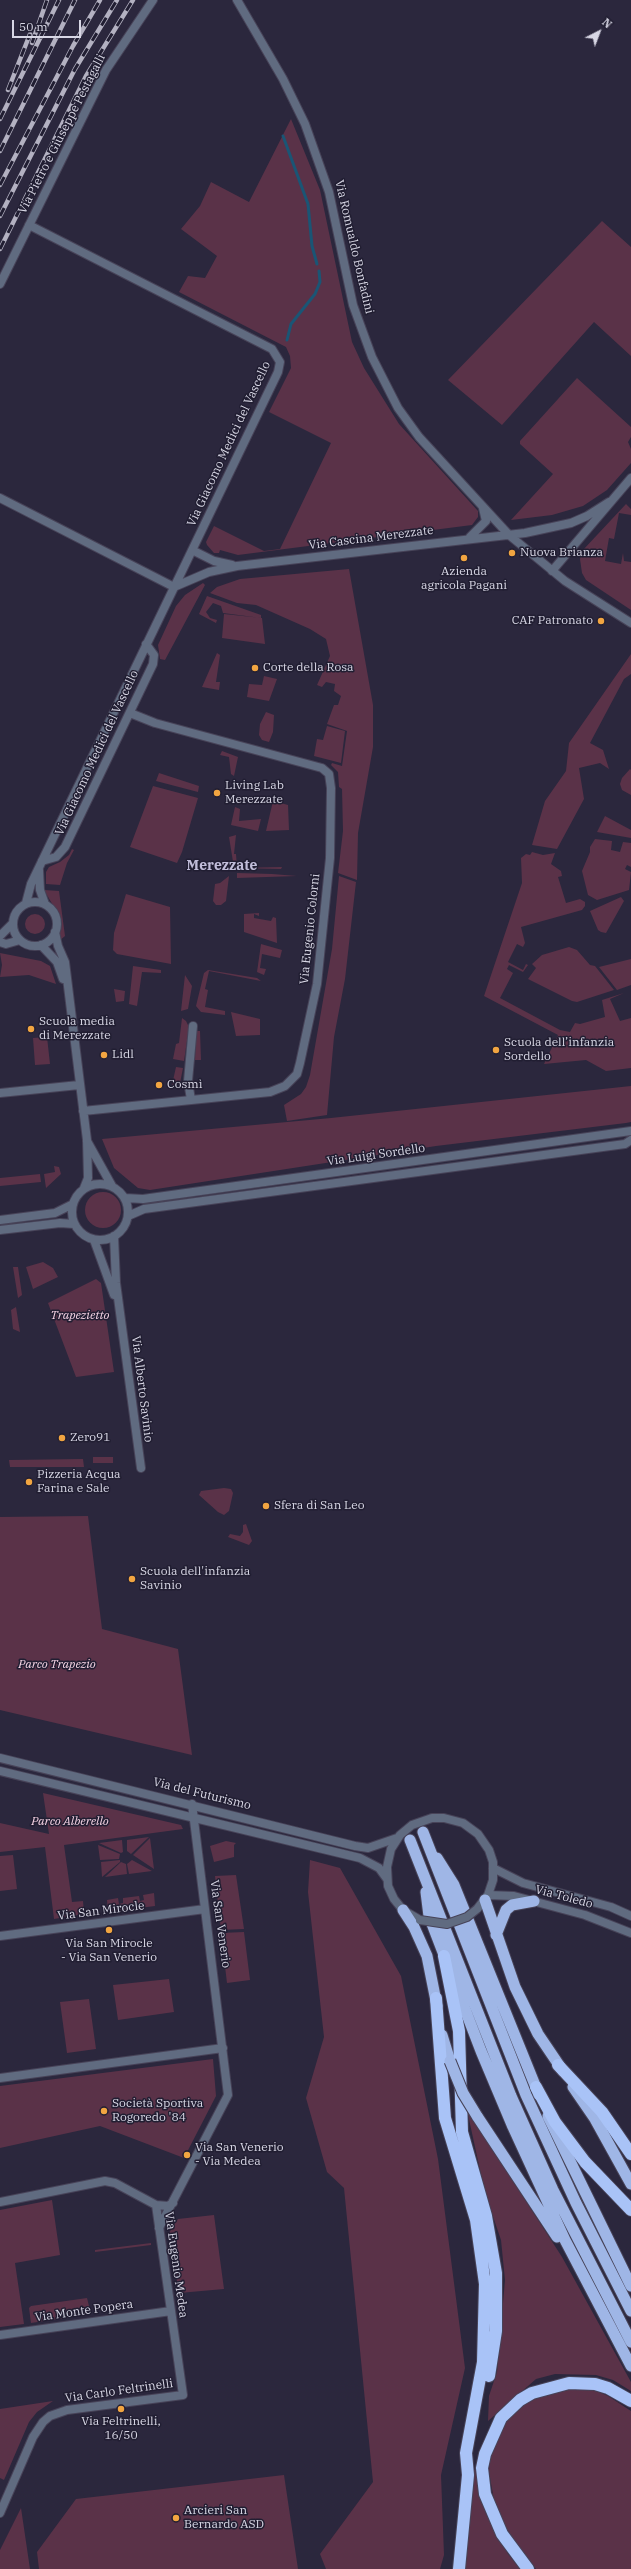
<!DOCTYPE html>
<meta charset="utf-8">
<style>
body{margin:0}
#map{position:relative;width:631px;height:2569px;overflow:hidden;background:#2b273d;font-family:"IBM Plex Serif",serif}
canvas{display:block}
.north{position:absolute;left:579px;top:12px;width:40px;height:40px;-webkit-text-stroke:3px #211e32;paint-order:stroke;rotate:42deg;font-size:11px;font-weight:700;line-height:16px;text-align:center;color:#d8d7e5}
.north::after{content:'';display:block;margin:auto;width:14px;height:18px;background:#d8d7e5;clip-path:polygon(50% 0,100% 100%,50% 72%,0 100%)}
.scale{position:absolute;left:12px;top:20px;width:69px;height:18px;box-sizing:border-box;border:2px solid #d8d7e5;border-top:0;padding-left:5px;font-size:12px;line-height:14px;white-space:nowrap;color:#d8d7e5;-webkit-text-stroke:3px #211e32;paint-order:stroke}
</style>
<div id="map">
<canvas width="631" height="2569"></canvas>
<div class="north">N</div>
<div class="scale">50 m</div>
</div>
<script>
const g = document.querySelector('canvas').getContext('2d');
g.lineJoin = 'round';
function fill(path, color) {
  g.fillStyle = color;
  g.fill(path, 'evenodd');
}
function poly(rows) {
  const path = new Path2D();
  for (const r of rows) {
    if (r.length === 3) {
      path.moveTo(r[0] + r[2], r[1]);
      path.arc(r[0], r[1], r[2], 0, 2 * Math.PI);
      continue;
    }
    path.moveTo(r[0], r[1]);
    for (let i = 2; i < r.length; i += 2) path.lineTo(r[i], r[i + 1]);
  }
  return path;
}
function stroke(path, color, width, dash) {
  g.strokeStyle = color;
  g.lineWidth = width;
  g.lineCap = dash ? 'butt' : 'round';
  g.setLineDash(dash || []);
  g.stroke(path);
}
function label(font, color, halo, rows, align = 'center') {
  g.font = font + ' "IBM Plex Serif",serif';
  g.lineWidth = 3;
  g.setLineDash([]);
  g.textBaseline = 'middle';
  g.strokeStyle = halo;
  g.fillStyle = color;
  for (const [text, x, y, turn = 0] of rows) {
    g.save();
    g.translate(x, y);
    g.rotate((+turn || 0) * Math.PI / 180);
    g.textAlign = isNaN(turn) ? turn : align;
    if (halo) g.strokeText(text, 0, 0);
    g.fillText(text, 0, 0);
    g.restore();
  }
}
fill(poly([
 [291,119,320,190,352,342,364,368,399,424,478,511,478,517,472,525,238,555,220,550,219,553,214,553,207,545,206,542,214,526,264,551,280,549,331,443,269,412,291,368,290,356,286,347,179,292,188,276,205,278,217,256,181,229,200,206,211,182,249,202],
 [602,221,631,247,631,356,594,322,502,425,448,380],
 [577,378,631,427,631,437,628,442,631,449,631,463,607,490,583,506,552,515,511,520,553,474,520,444,520,441],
 [626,504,631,509,631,515,619,513,614,539,609,538,605,561,621,564,623,553,624,561,631,562,631,610,586,580,582,573,580,559,583,550],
 [349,569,373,705,373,747,358,833,357,880,338,873,343,831,342,789,339,787,338,772,331,765,332,763,342,766,347,731,327,724,334,705,338,705,341,696,334,691,335,684,326,682,322,687,317,685,330,656,326,639,310,629,256,605,237,603,210,593,217,587,240,579],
 [203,583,205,585,165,660,160,659,158,645,176,606,185,595],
 [207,596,261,615,261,618,223,613,221,606,213,603,206,612,210,618,217,620,216,623,199,614],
 [224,614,262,618,265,644,222,638],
 [217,653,220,655,216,682,220,682,219,690,202,687],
 [631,654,631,674,624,679,590,743,603,750,609,769,600,763,579,768,584,799,557,849,532,845,545,801,566,771,569,743],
 [264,676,277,679,269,701,247,697,249,684,262,685],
 [266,712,274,715,273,732,269,742,262,740,259,735,260,724],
 [327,726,345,731,341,763,314,756,317,739,323,740],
 [222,751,238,757,234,776,231,774,229,757,220,755],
 [630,769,631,770,631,795,622,790,620,784,622,778],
 [159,773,199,786,198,792,156,781],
 [153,786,198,798,182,852,177,863,130,847],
 [273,801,288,805,289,830,266,831],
 [235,807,240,809,239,821,261,819,258,831,231,825],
 [605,816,631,830,631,838,597,832],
 [236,835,234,854,236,854,237,868,282,867,281,869,234,868,229,837],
 [595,839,612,841,611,850,620,852,623,842,631,843,631,867,627,865,625,869,631,872,629,890,597,900,588,895,582,871,590,852,590,847],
 [72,849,74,850,67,863,60,885,46,884,46,872,49,867,60,862,69,855],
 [532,852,543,855,555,853,551,864,561,871,562,876,558,877,566,903,580,899,585,902,585,906,582,910,521,927,525,943,523,947,517,944,508,962,523,970,526,964,528,965,523,972,509,965,507,969,513,973,500,998,560,1030,570,1032,575,1023,580,1024,605,1017,602,1000,624,993,610,999,620,1021,631,1018,631,1068,606,1071,586,1060,544,1064,558,1035,484,996,522,883,521,858,526,854,530,855],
 [237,873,272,874,297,876,237,878],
 [229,876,226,901,221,905,216,905,213,901,215,884,220,883],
 [339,876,356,882,345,979,334,1037,327,1115,287,1121,284,1105,301,1094,306,1087,310,1075,332,949],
 [44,890,59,891,65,936,59,941,61,919],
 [126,894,170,907,171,964,117,954,113,950,114,933],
 [621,897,624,901,606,933,601,932,598,930,590,911],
 [259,913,259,916,254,914,254,918,271,921,273,917,276,918,277,943,244,932,244,914],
 [35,924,10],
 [261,944,282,950,280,958,262,954,260,968,266,969,264,975,257,972],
 [569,947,577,950,590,965,595,966,614,990,577,1002,572,1001,528,979,536,968,532,964,542,955],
 [0,953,41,961,50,966,56,984,29,975,0,977,2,965],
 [631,959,631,985,617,990,599,967],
 [133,966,161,970,161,973,142,972,137,1006,129,1004],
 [208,970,257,978,261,981,209,971,205,989,208,990,205,1007,225,1011,225,1015,201,1012,196,1006,204,973],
 [185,975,192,986,188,1009,181,1011],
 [114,989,125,991,124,1001,116,1002],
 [231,1012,260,1019,260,1035,236,1036],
 [182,1018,186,1021,189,1027,184,1061,173,1059,176,1044,179,1043],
 [196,1031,200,1031,201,1060,195,1060],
 [47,1037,50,1064,35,1065,33,1038],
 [176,1067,183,1068,180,1083,172,1085],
 [631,1086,631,1122,626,1123,436,1146,150,1190,138,1188,114,1168,102,1139,331,1118],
 [54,1166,59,1167,61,1174,46,1188,44,1174,55,1172],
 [40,1174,41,1182,0,1186,0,1178],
 [103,1210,18],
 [43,1262,53,1268,58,1277,33,1289,26,1267],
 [13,1267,18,1267,22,1295,18,1298],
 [96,1279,101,1283,114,1372,76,1377,48,1303],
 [16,1307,20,1332,13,1329,11,1310],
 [93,1457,113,1457,113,1463,93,1463],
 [83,1459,84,1467,10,1467,9,1460],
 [224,1488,231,1489,233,1493,229,1511,224,1515,218,1512,199,1495,201,1491],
 [88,1516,102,1629,178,1649,192,1755,0,1710,0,1517],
 [246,1524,252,1541,249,1545,228,1537,230,1534,240,1536,243,1532,243,1525],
 [43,1793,181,1825,183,1829,64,1845,72,1902,83,1901,84,1914,54,1919,45,1847,0,1852,0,1823,49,1834],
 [149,1837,131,1854,127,1851,127,1840],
 [150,1838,154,1869,133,1855],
 [122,1840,123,1852,121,1853,99,1843],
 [226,1841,236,1843,234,1845,234,1857,214,1862,210,1846],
 [98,1845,120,1854,119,1859,100,1860],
 [13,1855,17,1889,0,1891,0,1856],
 [120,1860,120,1862,102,1877,101,1862],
 [132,1860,152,1871,129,1874,127,1864],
 [310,1860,340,1868,401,1976,438,2159,465,2368,441,2475,444,2555,440,2569,326,2569,320,2554,373,2482,344,2188,327,2172,306,2098,324,2037,308,1892],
 [121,1862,126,1864,127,1874,105,1877],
 [236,1875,244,1929,221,1930,215,1876],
 [154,1893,155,1906,108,1912,107,1900,118,1898,119,1904,123,1903,123,1898,139,1896,140,1901,144,1900,143,1895],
 [244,1932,250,1980,227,1983,221,1933],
 [169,1979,174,2012,118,2020,113,1985],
 [89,1999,96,2049,67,2053,60,2002],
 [213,2059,216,2096,184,2158,100,2126,0,2148,0,2086],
 [467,2110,562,2257,631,2382,631,2391,613,2380,596,2375,555,2374,536,2379,488,2421,489,2396,497,2372,505,2280,501,2240,485,2193],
 [52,2200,60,2255,15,2263,24,2324,0,2327,0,2210],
 [214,2215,224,2289,179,2293,169,2233,178,2219],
 [151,2243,151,2245,95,2252,95,2250],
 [87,2298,91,2314,31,2323,29,2308,31,2306],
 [587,2387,608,2396,631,2411,631,2569,536,2569,509,2537,494,2500,489,2472,490,2455,503,2426,512,2412,529,2400,556,2390],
 [53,2401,37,2412,29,2422,4,2480,0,2478,0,2409],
 [474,2470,477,2470,478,2485,486,2514,508,2554,520,2569,465,2569],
 [284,2475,298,2569,39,2569,37,2552,76,2499],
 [21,2508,30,2569,0,2569,0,2550]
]), '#5a3248');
stroke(poly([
 [283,136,308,204,312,246,317,264],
 [287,340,291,324,315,294,320,282,319,271]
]), '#1a5575', 3);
const minor = poly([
 [237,0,283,79,305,124,329,192,353,305,372,357,398,408,419,437,509,535,565,581,631,623],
 [0,284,106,70,153,0],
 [0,498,174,587],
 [470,537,486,521,483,508],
 [192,550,214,561,232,565],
 [552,571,631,478],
 [174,587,209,572,237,566,525,533,571,523,587,516,609,502],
 [42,861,56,857,65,847,153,664,154,655,146,644],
 [39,870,40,890,45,904],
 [35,924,22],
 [26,903,31,884,278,372,280,362,272,349,29,225],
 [55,932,58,946,65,962,87,1140,88,1178,84,1188],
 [0,936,13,923],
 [0,942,6,944,20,940],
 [41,945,57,962,63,979],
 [0,1093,79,1085],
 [191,1100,188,1081,193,1026],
 [83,1111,270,1092,285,1086,297,1074,300,1063,317,984,330,858,331,788,329,774,322,768,155,723,130,713],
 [87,1141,112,1186],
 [100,1212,28],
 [125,1198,143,1199,631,1131],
 [128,1216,144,1209,625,1144,631,1140],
 [0,1220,55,1213,73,1204],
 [0,1230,60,1223,74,1224],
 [114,1236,116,1283,141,1468],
 [94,1240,114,1295],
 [0,1936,205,1909],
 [0,2078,223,2048],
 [0,2202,105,2181,115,2183,156,2205,168,2206,173,2203],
 [159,2228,228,2095,192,1804],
 [0,2335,171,2311],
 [0,2513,33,2437,43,2422,50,2416,67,2410,183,2395,156,2205]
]);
const tertiary = poly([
 [0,1758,355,1846,368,1848,397,1838],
 [0,1771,360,1858,379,1868,387,1879],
 [493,1868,523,1883,611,1907,631,1916],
 [488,1895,514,1896,585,1915,631,1933],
 [420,1920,403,1910,394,1899,388,1886,387,1867,391,1849,400,1835,412,1825,432,1818,444,1818,463,1823,478,1834,489,1850,493,1862,493,1880,488,1895,477,1909]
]);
const trunk = poly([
 [423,1832,526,2095,576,2203,631,2311],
 [410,1840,511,2096,553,2190,631,2342],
 [437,1858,454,1885,539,2095],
 [426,1892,429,1916,481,2051,513,2127,565,2240,631,2366],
 [485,1900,515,1987,538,2034,563,2071],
 [403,1910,414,1927,427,1956,437,2006],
 [496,1935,506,1910,512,1905,534,1901],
 [442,2035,450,2061],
 [573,2087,595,2119,631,2184],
 [477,2116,557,2237],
 [548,2116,631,2286]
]);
const motorway = poly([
 [444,1956,459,2031,462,2132,486,2216,496,2273,496,2331,489,2376],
 [436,1998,445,2118,476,2220,485,2284,483,2362,466,2453,468,2475,459,2569],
 [558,2065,602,2112,631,2154],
 [536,2087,555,2122,585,2162,631,2210],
 [528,2569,502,2534,485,2494,482,2468,485,2454,501,2418,520,2400,532,2393,569,2383,595,2384,608,2388,631,2401]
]);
stroke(minor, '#474358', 10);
stroke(tertiary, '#474358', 10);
stroke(trunk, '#474358', 13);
stroke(motorway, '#474358', 14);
stroke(minor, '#606b80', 8);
stroke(tertiary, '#606b80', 8);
stroke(trunk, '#9fb6e6', 11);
stroke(motorway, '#a9c3f7', 12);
const rail = poly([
 [32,43,47,0],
 [8,90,30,34],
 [0,119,59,0],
 [0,151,75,0],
 [0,185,73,46,100,0],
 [0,216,75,69,117,0],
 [0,249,86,76,133,0]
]);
stroke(rail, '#b3b1c1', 4.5);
stroke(rail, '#211e32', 3, [9]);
const tertiaryBridge = poly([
 [420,1920,447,1924,467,1917,477,1909]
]);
const trunkBridge = poly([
 [450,2061,463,2093,477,2116]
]);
stroke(tertiaryBridge, '#474358', 10, []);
stroke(trunkBridge, '#474358', 13, []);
stroke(tertiaryBridge, '#606b80', 8);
stroke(trunkBridge, '#9fb6e6', 11);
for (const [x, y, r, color] of [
 [512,553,4,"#f2a541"],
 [464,558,4,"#f2a541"],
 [601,621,4,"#f2a541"],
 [255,668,4,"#f2a541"],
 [217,793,4,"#f2a541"],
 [31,1029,4,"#f2a541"],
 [496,1050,4,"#f2a541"],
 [104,1055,4,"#f2a541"],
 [159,1085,4,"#f2a541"],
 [62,1438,4,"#f2a541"],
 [29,1482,4,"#f2a541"],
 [266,1506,4,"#f2a541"],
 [132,1579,4,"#f2a541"],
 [109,1930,4,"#f2a541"],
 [104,2111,4,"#f2a541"],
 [187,2155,4,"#f2a541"],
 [121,2409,4,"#f2a541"],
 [176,2518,4,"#f2a541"]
]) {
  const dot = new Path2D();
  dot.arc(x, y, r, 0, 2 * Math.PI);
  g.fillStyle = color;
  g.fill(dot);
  stroke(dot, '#211e32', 1.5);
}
label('12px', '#d8d7e5', '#211e32', [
 ["Via Pietro e Giuseppe Pestagalli",62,134,-63],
 ["Via Romualdo Bonfadini",354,247,77],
 ["Via Giacomo Medici del Vascello",229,444,-65],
 ["Via Cascina Merezzate",371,538,-7],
 ["Via Giacomo Medici del Vascello",97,753,-65],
 ["Via Eugenio Colorni",310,929,-84],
 ["Via Luigi Sordello",376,1155,-8],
 ["Via Alberto Savinio",142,1389,83],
 ["Via del Futurismo",202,1794,14],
 ["Via Toledo",564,1897,15],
 ["Via San Mirocle",101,1911,-7],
 ["Via San Venerio",220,1924,82],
 ["Via Eugenio Medea",176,2265,82],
 ["Via Monte Popera",84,2311,-8],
 ["Via Carlo Feltrinelli",119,2391,-8]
]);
label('12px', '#d8d7e5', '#211e32', [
 ["Nuova Brianza",520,553],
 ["Azienda",464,572,"center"],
 ["agricola Pagani",464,586,"center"],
 ["CAF Patronato",593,621,"right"],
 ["Corte della Rosa",263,668],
 ["Living Lab",225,786],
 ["Merezzate",225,800],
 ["Scuola media",39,1022],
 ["di Merezzate",39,1036],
 ["Scuola dell’infanzia",504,1043],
 ["Sordello",504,1057],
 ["Lidl",112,1055],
 ["Cosmì",167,1085],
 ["Zero91",70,1438],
 ["Pizzeria Acqua",37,1475],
 ["Farina e Sale",37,1489],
 ["Sfera di San Leo",274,1506],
 ["Scuola dell'infanzia",140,1572],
 ["Savinio",140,1586],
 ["Via San Mirocle",109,1944,"center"],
 ["- Via San Venerio",109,1958,"center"],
 ["Società Sportiva",112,2104],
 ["Rogoredo '84",112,2118],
 ["Via San Venerio",195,2148],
 ["- Via Medea",195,2162],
 ["Via Feltrinelli,",121,2422,"center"],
 ["16/50",121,2436,"center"],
 ["Arcieri San",184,2511],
 ["Bernardo ASD",184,2525]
], 'left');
label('italic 12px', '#f5d3e4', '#211e32', [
 ["Trapezietto",80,1316],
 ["Parco Trapezio",57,1665],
 ["Parco Alberello",70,1822]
]);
label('bold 14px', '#c1bdd9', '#211e32', [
 ["Merezzate",222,866]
]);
</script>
